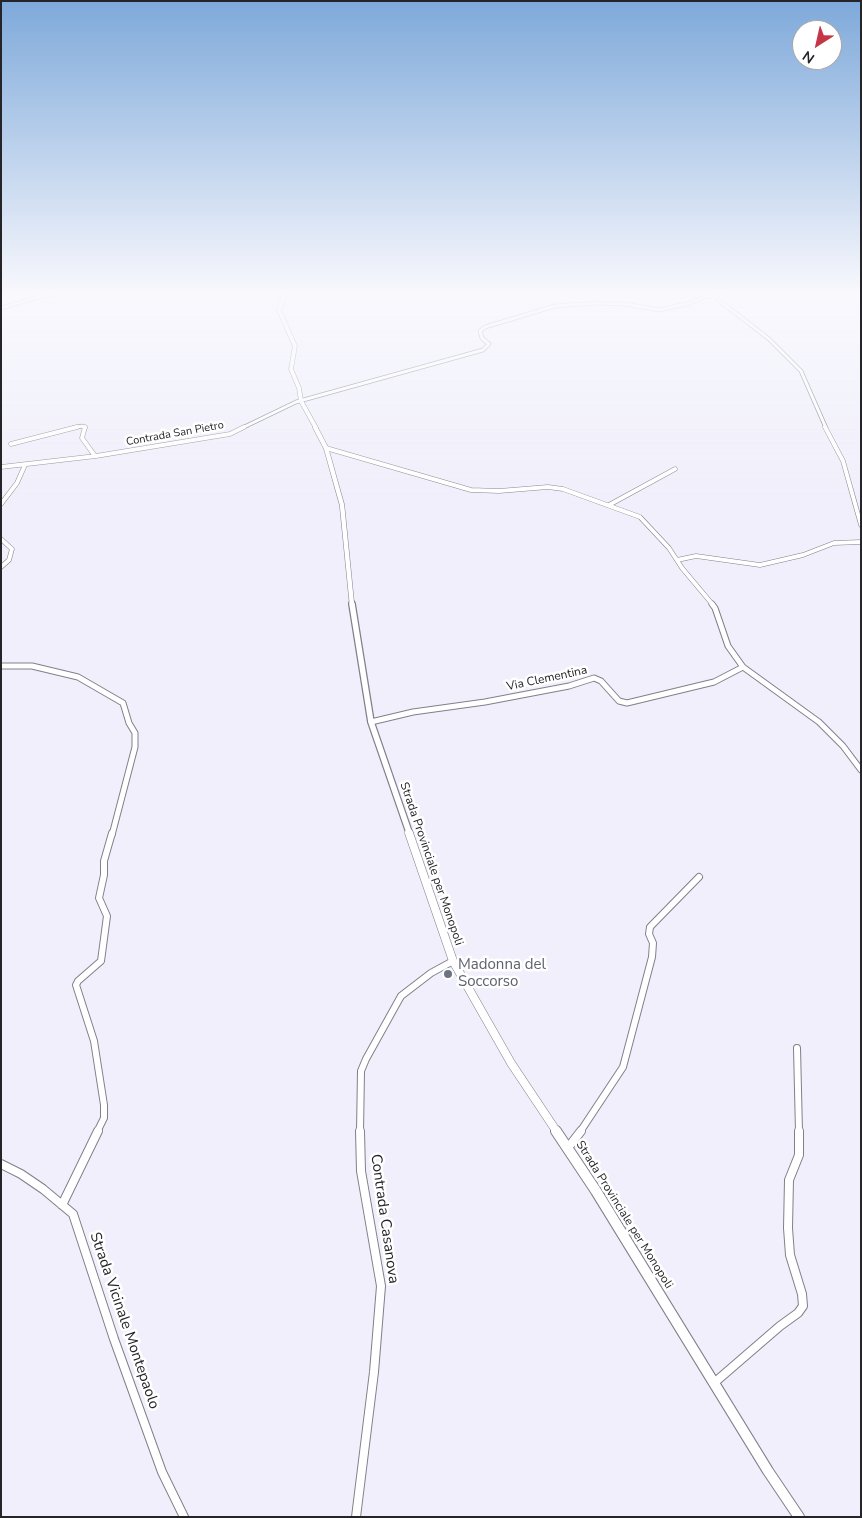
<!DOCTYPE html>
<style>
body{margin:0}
#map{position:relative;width:862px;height:1518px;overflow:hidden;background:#f0effb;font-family:"Nunito Sans",sans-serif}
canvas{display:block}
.frame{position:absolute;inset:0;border:2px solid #252429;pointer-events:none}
.north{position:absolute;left:792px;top:20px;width:50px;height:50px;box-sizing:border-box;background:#fff;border:1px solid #a8a7a9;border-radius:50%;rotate:215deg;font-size:14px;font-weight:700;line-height:20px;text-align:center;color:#252429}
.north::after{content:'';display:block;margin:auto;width:18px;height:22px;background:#c53548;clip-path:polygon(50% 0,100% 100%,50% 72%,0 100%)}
</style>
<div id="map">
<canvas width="862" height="1518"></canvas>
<div class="frame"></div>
<div class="north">N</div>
</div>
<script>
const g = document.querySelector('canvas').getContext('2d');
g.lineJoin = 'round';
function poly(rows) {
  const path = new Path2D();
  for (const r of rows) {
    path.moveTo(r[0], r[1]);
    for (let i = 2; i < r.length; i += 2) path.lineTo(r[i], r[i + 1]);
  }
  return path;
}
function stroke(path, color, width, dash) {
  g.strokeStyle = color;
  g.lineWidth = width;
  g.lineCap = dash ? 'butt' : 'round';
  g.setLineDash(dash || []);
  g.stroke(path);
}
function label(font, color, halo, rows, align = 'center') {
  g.font = font + ' "Nunito Sans",sans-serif';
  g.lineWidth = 5;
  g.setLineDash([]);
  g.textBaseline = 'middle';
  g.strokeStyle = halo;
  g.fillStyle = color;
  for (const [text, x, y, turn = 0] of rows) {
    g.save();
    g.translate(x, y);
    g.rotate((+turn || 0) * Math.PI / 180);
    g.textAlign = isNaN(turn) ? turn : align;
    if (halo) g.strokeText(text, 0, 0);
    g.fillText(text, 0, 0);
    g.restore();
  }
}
const minorFar4 = poly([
 [712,295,769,339,801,371,826,428],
 [1,308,60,291],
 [73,428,82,426,85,428],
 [242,428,296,402,483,350,489,344,482,338,480,331,485,327,555,306,595,303,625,304,659,310,691,303,707,296,727,291]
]);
const minorFar3 = poly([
 [85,427,82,438,95,456],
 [825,427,843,461,861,525],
 [11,444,77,427],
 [326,448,471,490,499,491,548,487,563,489,640,517,669,548,682,568,713,605],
 [1,467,96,456,230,434,244,427],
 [1,504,17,483,25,465],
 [609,505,675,469],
 [1,539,12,549,9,560,1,567],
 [677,560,696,556,760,565,803,555,834,543,861,542]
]);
const minorFar2 = poly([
 [712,604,715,608,728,646,743,667,819,722,843,746,861,770],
 [1,666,32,666,78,677,123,703,129,723,135,733,135,747,112,835],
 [371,722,413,712,485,702,569,686,594,678,601,681,619,701,627,703,714,682,743,667]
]);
const minorFar1 = poly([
 [797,1048,799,1132],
 [97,1132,104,1118,104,1105,94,1041,76,985,78,981,101,961,107,916,99,898,104,875,104,861,112,833],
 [360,1132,361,1071,366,1059,401,996,431,973,453,961],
 [580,1132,623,1067,652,957,653,943,649,934,650,927,699,877]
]);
const minor = poly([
 [567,1146,571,1144,581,1131],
 [1,1164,21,1174,43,1189,73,1214,114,1339,162,1472,184,1517],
 [62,1205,98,1131],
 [714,1383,780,1326,798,1313,803,1306,802,1294,790,1255,788,1228,789,1180,799,1155,799,1131],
 [356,1517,374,1372,381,1286,361,1171,360,1131]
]);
const tertiaryFar4 = poly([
 [282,291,284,297,279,310,295,346,291,369,299,388,301,401,316,428]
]);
const tertiaryFar3 = poly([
 [315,427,326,448,342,505,352,605]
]);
const tertiaryFar2 = poly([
 [352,604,371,722,410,835]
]);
const tertiaryFar1 = poly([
 [409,833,453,961,511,1063,557,1132]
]);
const tertiary = poly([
 [556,1131,596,1191,768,1471,799,1517]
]);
stroke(minorFar4, '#80808a', 4.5);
stroke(minorFar3, '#80808a', 5);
stroke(minorFar2, '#80808a', 7);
stroke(minorFar1, '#80808a', 8);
stroke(minor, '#80808a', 10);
stroke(tertiaryFar4, '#80808a', 5);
stroke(tertiaryFar3, '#80808a', 5.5);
stroke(tertiaryFar2, '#80808a', 8);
stroke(tertiaryFar1, '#80808a', 9);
stroke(tertiary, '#80808a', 12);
stroke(minorFar4, '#fff', 3);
stroke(minorFar3, '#fff', 4);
stroke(minorFar2, '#fff', 5);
stroke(minorFar1, '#fff', 6);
stroke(minor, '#fff', 8);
stroke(tertiaryFar4, '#fff', 4);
stroke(tertiaryFar3, '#fff', 4.5);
stroke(tertiaryFar2, '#fff', 5.5);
stroke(tertiaryFar1, '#fff', 8);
stroke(tertiary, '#fff', 10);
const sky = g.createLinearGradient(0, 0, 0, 504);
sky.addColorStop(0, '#7ea9da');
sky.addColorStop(0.58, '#f8f8fd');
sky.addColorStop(1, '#f8f8fd00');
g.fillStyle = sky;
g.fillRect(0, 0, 862, 504);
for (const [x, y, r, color] of [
 [448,974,5,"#6b7280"]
]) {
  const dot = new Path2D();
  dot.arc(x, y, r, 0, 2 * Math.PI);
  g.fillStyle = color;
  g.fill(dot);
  stroke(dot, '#fff', 2);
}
label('11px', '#252429', '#fff', [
 ["Contrada San Pietro",175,434,-10]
]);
label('12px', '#252429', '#fff', [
 ["Via Clementina",547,679,-12],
 ["Strada Provinciale per Monopoli",431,864,71],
 ["Strada Provinciale per Monopoli",624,1215,58]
]);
label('15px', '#5b616d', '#fff', [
 ["Madonna del",458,965],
 ["Soccorso",458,982]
], 'left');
label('15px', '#252429', '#fff', [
 ["Contrada Casanova",384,1219,82],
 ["Strada Vicinale Montepaolo",124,1321,71]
]);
</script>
